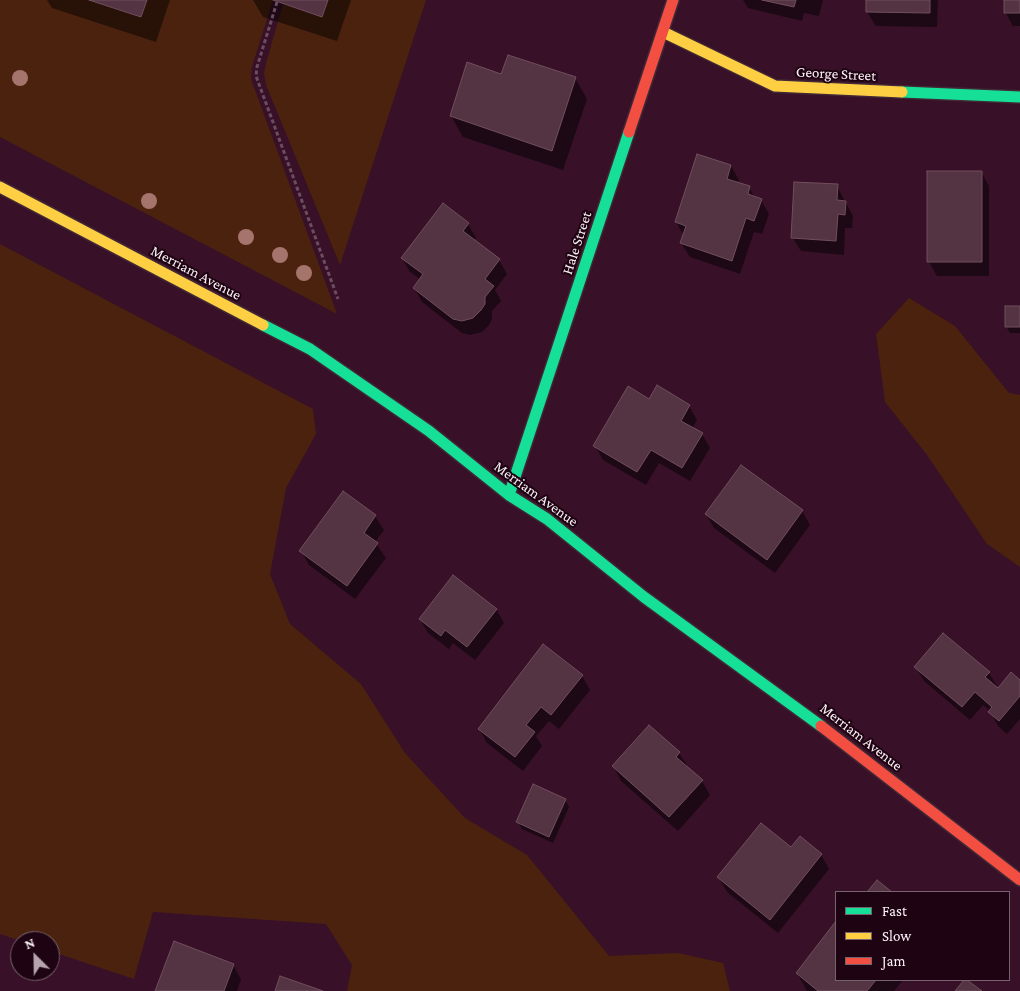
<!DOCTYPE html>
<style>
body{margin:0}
#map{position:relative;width:1020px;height:991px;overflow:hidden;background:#381028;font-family:"Crimson Pro",serif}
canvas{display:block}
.legend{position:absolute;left:835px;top:891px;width:175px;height:90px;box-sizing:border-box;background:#1e0312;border:1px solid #76636d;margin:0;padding:6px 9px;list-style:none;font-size:15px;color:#fbf2f6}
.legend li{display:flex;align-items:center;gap:10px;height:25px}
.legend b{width:25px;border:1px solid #76636d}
.north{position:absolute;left:10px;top:931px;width:50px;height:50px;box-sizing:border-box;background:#1e0312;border:1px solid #76636d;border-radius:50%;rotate:337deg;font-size:14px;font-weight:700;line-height:20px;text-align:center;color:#fbf2f6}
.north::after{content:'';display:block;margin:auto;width:18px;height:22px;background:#b7a3ae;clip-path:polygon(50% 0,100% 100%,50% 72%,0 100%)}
</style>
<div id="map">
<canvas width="1020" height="991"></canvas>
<ul class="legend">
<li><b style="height:6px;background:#16e098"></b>Fast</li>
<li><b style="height:6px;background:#ffcf43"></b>Slow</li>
<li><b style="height:6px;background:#f24e42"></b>Jam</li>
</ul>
<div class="north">N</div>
</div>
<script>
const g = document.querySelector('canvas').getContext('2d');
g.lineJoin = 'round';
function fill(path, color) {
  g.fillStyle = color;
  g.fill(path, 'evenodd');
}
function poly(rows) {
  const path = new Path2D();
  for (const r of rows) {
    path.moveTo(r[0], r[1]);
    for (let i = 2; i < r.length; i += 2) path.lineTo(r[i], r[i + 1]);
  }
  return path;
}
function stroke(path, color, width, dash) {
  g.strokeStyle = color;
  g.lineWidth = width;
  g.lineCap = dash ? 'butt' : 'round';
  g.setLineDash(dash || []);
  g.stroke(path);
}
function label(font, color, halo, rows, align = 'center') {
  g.font = font + ' "Crimson Pro",serif';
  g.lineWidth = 4;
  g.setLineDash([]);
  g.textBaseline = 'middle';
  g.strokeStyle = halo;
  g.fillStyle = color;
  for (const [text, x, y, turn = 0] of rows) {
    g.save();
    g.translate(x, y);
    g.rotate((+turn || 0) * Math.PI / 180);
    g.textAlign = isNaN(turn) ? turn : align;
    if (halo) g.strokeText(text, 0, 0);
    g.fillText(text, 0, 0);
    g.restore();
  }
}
fill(poly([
 [0,0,89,0,141,17,147,0,273,0,252,67,251,79,337,314,0,137],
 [328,0,426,0,340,265,266,85,264,73,266,63,283,4,322,17],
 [0,244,313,409,316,434,286,488,270,574,290,624,361,684,405,753,465,818,527,855,609,956,678,953,723,963,730,991,347,991,352,965,326,924,153,912,134,979,50,951,50,941,21,941,0,934],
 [909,298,955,326,1009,393,1020,395,1020,567,987,544,927,455,885,402,876,334]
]), '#4b220e');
fill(poly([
 [47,0,170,0,156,42,52,8],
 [253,0,351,0,337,41,263,17],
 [743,0,823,0,819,16,804,13,802,21,748,8],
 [868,0,938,0,937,27,876,26,867,12],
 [1005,0,1020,0,1020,26,1013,26,1005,12],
 [502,76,575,78,587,99,563,170,463,137,451,116],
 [731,166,739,180,738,183,749,187,755,198,761,200,769,214,762,234,754,232,740,274,690,257,681,243,684,236,676,222],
 [928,172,981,172,989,186,989,276,937,276,929,262],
 [837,186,853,216,852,228,845,228,844,255,801,251,792,237],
 [468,224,476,238,474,240,499,260,507,274,495,290,501,301,492,311,492,319,489,325,482,332,470,335,462,333,422,302,414,288,420,279,410,272,402,258],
 [1020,307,1020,333,1010,333,1006,326],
 [650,400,689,406,697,420,692,429,702,434,710,448,690,481,659,463,646,485,603,460,595,446],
 [343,493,375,516,384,530,375,542,386,558,355,599,309,565,301,551],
 [802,511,810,525,775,573,714,528,706,514],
 [496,609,504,623,475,660,453,643,449,649,428,633,420,619],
 [944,635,989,673,999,689,1020,681,1020,719,1007,734,998,726,990,711,983,705,970,720,924,681,916,667],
 [582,676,590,690,559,729,549,721,536,736,542,746,523,771,487,743,479,729],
 [649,726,679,753,688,767,702,781,710,795,678,831,621,781,613,766],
 [534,786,565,800,569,807,553,843,522,829,518,822],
 [791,849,821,855,829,869,778,933,727,892,719,878],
 [836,923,836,980,903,980,894,991,807,991,797,973],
 [233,965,241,979,237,991,157,991]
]), '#0007');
const building = poly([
 [89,0,147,0,141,17,89,0],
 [273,0,328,0,322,17,273,0],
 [762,0,796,0,794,7,762,0],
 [866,0,930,0,930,13,866,12,866,0],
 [1004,0,1020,0,1020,13,1004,13,1004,0],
 [508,55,576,77,552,151,450,116,467,62,501,74,508,55],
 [697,154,731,165,727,179,750,186,748,194,762,199,754,221,746,218,732,261,680,243,686,226,675,222,697,154],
 [927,171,982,171,982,262,927,262,927,171],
 [794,182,838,184,837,200,846,201,845,215,838,214,836,241,791,238,794,182],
 [443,203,469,223,463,231,500,259,485,279,494,286,485,297,485,304,481,310,473,318,462,321,453,319,413,288,423,274,401,258,443,203],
 [1005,306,1020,306,1020,327,1005,327,1005,306],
 [657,385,690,405,681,421,703,433,682,468,651,450,637,472,593,446,628,386,649,399,657,385],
 [741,465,803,510,767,560,705,514,741,465],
 [343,491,376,515,364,533,378,543,347,586,299,551,343,491],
 [453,575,497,609,467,647,445,630,441,636,419,619,453,575],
 [943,633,990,672,985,677,998,688,1011,672,1020,680,1020,696,999,721,988,712,992,707,975,692,962,707,914,667,943,633],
 [543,644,583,675,551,715,541,707,526,725,535,732,515,757,478,729,543,644],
 [649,725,680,752,676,757,703,780,669,817,612,766,649,725],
 [533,784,566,799,549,837,516,822,533,784],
 [761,823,791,847,800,836,822,854,770,920,717,877,761,823],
 [877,880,892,892,867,892,877,880],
 [836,921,836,980,876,980,867,991,818,991,796,973,836,921],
 [174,941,234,964,224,991,155,991,174,941],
 [280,976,323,991,275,991,280,976],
 [964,980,967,980,982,991,955,991,964,980]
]);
fill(building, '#543342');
stroke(building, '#714f5d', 1);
const fast = poly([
 [902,92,1020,97],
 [263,325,310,349,429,431,509,495,547,519,644,597,821,726],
 [509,495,629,132]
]);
const slow = poly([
 [663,32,775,86,902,92],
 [0,187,263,325]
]);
const jam = poly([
 [629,132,673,0],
 [821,726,1020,880]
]);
stroke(fast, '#402835', 14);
stroke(slow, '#402835', 14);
stroke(jam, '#402835', 14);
stroke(poly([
 [277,2,257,67,256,76,338,299]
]), '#6b4e5e', 3, [4, 2.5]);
stroke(fast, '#16e098', 11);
stroke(slow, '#ffcf43', 11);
stroke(jam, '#f24e42', 11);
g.fillStyle = '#a5746d';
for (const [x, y] of [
 [20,78],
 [149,201],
 [246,237],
 [280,255],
 [304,273]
]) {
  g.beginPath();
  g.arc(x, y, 8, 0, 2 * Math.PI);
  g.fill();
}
label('15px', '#fbf2f6', '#1e0312', [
 ["George Street",836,74,3],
 ["Hale Street",577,243,-72],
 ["Merriam Avenue",196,273,28],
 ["Merriam Avenue",536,494,36],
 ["Merriam Avenue",861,737,38]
]);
</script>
